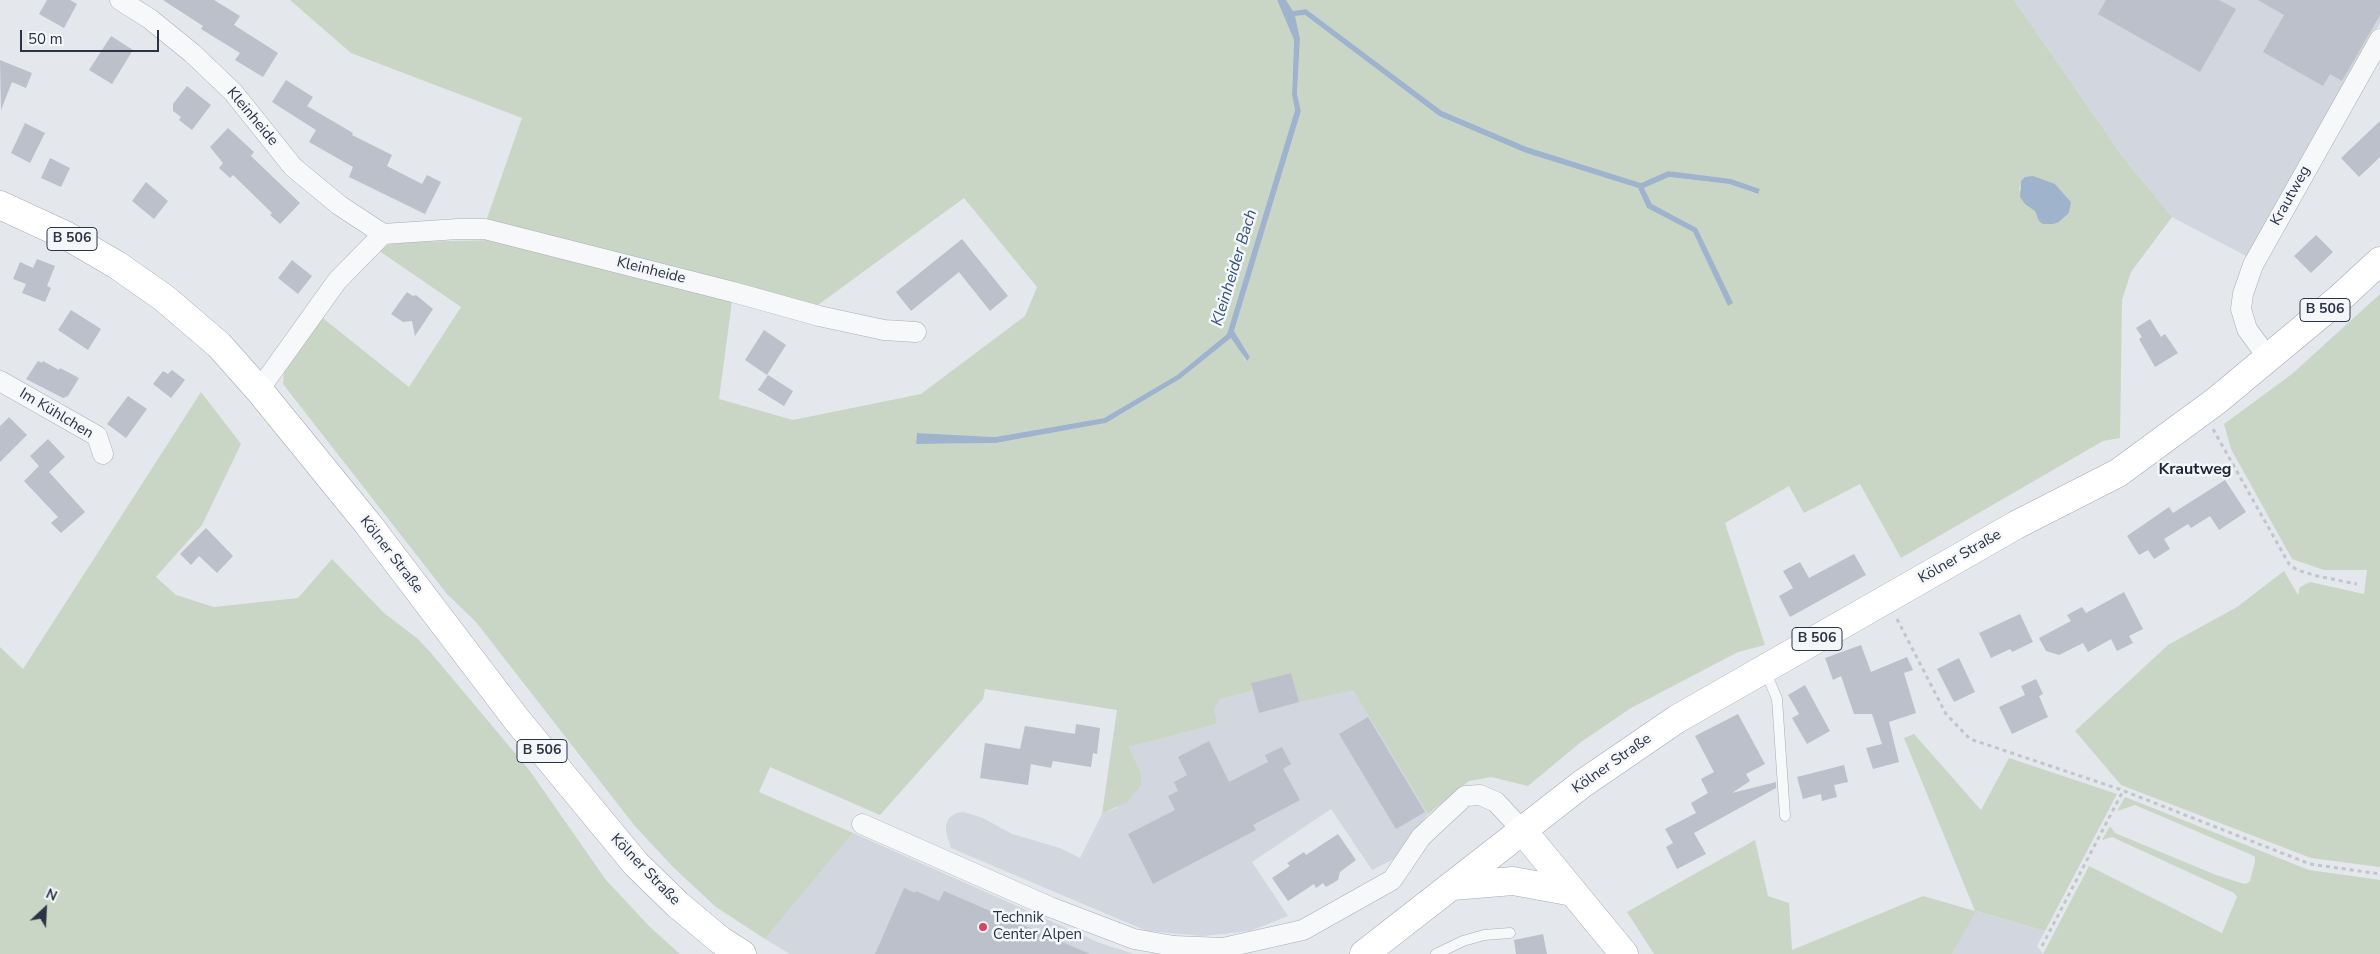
<!DOCTYPE html>
<meta charset="utf-8">
<style>
body{margin:0}
#map{position:relative;width:2380px;height:954px;overflow:hidden;background:#e4e7ec;font-family:"Nunito Sans",sans-serif}
canvas{display:block}
.north{position:absolute;left:20px;top:884px;width:50px;height:50px;-webkit-text-stroke:4px #f4f6f9;paint-order:stroke;rotate:25deg;font-size:14px;font-weight:700;line-height:20px;text-align:center;color:#2b3445}
.north::after{content:'';display:block;margin:auto;width:18px;height:22px;background:#2b3445;clip-path:polygon(50% 0,100% 100%,50% 72%,0 100%)}
.scale{position:absolute;left:20px;top:30px;width:139px;height:22px;box-sizing:border-box;border:2px solid #2b3445;border-top:0;padding-left:6px;font-size:15px;line-height:18px;white-space:nowrap;color:#2b3445;-webkit-text-stroke:4px #f4f6f9;paint-order:stroke}
</style>
<div id="map">
<canvas width="2380" height="954"></canvas>
<div class="north">N</div>
<div class="scale">50 m</div>
</div>
<script>
const g = document.querySelector('canvas').getContext('2d');
g.lineJoin = 'round';
function fill(path, color) {
  g.fillStyle = color;
  g.fill(path, 'evenodd');
}
function poly(rows) {
  const path = new Path2D();
  for (const r of rows) {
    path.moveTo(r[0], r[1]);
    for (let i = 2; i < r.length; i += 2) path.lineTo(r[i], r[i + 1]);
  }
  return path;
}
function stroke(path, color, width, dash) {
  g.strokeStyle = color;
  g.lineWidth = width;
  g.lineCap = dash ? 'butt' : 'round';
  g.setLineDash(dash || []);
  g.stroke(path);
}
function label(font, color, halo, rows, align = 'center') {
  g.font = font + ' "Nunito Sans",sans-serif';
  g.lineWidth = 5;
  g.setLineDash([]);
  g.textBaseline = 'middle';
  g.strokeStyle = halo;
  g.fillStyle = color;
  for (const [text, x, y, turn = 0] of rows) {
    g.save();
    g.translate(x, y);
    g.rotate((+turn || 0) * Math.PI / 180);
    g.textAlign = isNaN(turn) ? turn : align;
    if (halo) g.strokeText(text, 0, 0);
    g.fillText(text, 0, 0);
    g.restore();
  }
}
fill(poly([
 [2014,0,2380,0,2380,23,2248,257,2172,217,2123,157],
 [1291,673,1353,689,1428,814,1396,858,1372,870,1331,809,1252,862,1288,916,1250,931,1203,936,1147,931,951,848,946,832,946,825,949,818,956,813,963,812,983,818,1012,834,1060,848,1080,858,1102,814,1117,808,1141,773,1129,747,1217,724,1213,709,1220,699,1253,691,1251,683],
 [853,833,1100,943,1134,954,790,954,765,939],
 [1975,911,2045,931,2037,946,2043,954,1952,954]
]), '#d2d6de');
fill(poly([
 [290,0,1277,0,1294,40,1292,95,1295,110,1227,334,1177,375,1104,418,995,437,917,433,916,444,996,443,1106,423,1180,379,1232,337,1246,361,1250,357,1234,331,1301,111,1297,94,1300,39,1294,16,1305,15,1439,116,1526,153,1638,188,1647,208,1693,232,1728,305,1697,228,1652,204,1644,188,1668,177,1729,184,1757,194,1760,189,1668,171,1641,183,1527,147,1442,111,1306,9,1293,11,1286,0,2014,0,2123,157,2172,217,2131,272,2122,300,2120,438,2103,441,1901,558,1860,484,1804,513,1789,486,1725,523,1765,645,1738,652,1631,708,1581,742,1528,786,1491,777,1469,781,1428,814,1353,690,1299,702,1291,673,1252,683,1253,691,1220,699,1214,709,1217,724,1129,747,1141,773,1141,785,1127,802,1102,814,1117,710,985,689,983,699,880,815,770,767,759,792,853,833,765,939,716,907,673,867,634,825,476,622,447,594,283,384,285,363,319,315,409,387,461,307,378,250,385,245,406,242,494,240,732,301,719,399,793,420,921,394,1025,316,1037,287,964,198,818,305,512,228,485,224,522,118,351,53],
 [2026,177,2055,184,2071,202,2069,213,2059,222,2037,216,2035,211,2019,189,2021,182],
 [2380,294,2380,867,2311,858,2121,785,2075,731,2168,645,2237,607,2284,571,2298,595,2300,587,2310,582,2364,594,2367,570,2324,570,2292,559,2231,449,2224,424,2292,374],
 [201,392,241,444,202,525,156,577,176,595,214,607,298,598,332,559,384,613,418,639,431,653,530,771,606,880,650,927,680,954,0,954,0,647,23,669],
 [1914,734,1981,810,2009,758,2117,794,2045,931,1976,911,1952,954,1654,954,1627,912,1755,840,1768,896,1789,903,1792,950,1923,896,1975,911,1904,738],
 [2125,797,2309,870,2380,880,2380,954,2043,954,2089,866,2222,933,2237,897,2234,893,2112,837,2102,840,2110,826,2115,833,2216,875,2241,883,2246,884,2250,881,2255,861,2255,857,2252,855,2135,805,2117,811]
]), '#c9d6c5');
fill(poly([
 [1277,0,1286,0,1293,11,1306,9,1442,111,1527,147,1641,183,1668,171,1731,179,1760,189,1758,194,1729,184,1669,177,1644,188,1652,204,1697,228,1733,303,1728,306,1693,232,1647,208,1638,188,1526,153,1439,116,1305,15,1295,16,1300,39,1297,94,1301,111,1234,331,1250,357,1247,361,1231,338,1180,379,1106,423,996,443,916,444,917,433,995,437,1104,418,1177,375,1227,334,1295,110,1292,95,1294,40],
 [2033,176,2055,184,2071,202,2069,213,2059,222,2053,224,2043,224,2039,221,2035,211,2025,204,2020,197,2021,181,2025,177]
]), '#9fb4cc');
fill(poly([
 [47,0,70,0,77,4,64,28,39,14],
 [163,0,214,0,240,16,234,25,278,53,263,77,235,60,240,53,201,29,203,26],
 [2106,0,2219,0,2236,9,2200,72,2098,14],
 [2258,0,2380,0,2380,15,2342,81,2330,74,2323,86,2263,52,2284,15],
 [111,36,133,50,112,84,89,70],
 [0,60,32,73,26,88,12,82,1,110],
 [286,80,313,97,307,106,353,133,352,135,392,155,387,166,422,184,427,175,441,182,425,214,349,177,353,167,309,142,316,130,272,102],
 [187,86,211,105,192,130,179,120,181,117,173,111,173,104],
 [2380,121,2380,157,2359,177,2341,158],
 [25,123,45,133,30,163,11,153],
 [228,128,254,152,251,156,300,203,280,224,270,215,272,213,233,175,230,178,219,168,223,163,210,147],
 [50,158,70,168,61,187,41,178],
 [146,182,168,201,154,219,132,201],
 [2316,235,2333,252,2311,273,2294,256],
 [962,239,1008,296,990,311,959,272,911,311,896,292],
 [37,259,55,266,47,286,51,288,45,302,22,293,26,284,13,279,20,262,33,268],
 [292,260,312,276,298,294,278,278],
 [407,292,413,296,416,295,433,309,415,336,412,321,403,322,391,314],
 [71,310,101,329,88,350,58,330],
 [2150,319,2161,337,2165,334,2178,353,2155,367,2139,339,2142,337,2136,328],
 [764,330,786,345,767,375,745,360],
 [38,361,42,363,43,361,59,370,60,368,79,378,68,396,63,398,26,379],
 [172,370,185,380,171,398,153,384,163,371,168,374],
 [768,375,793,391,784,406,758,390],
 [128,396,147,409,126,438,107,424],
 [9,417,27,435,0,462,0,426],
 [48,439,65,457,49,472,85,512,61,533,51,523,58,517,24,481,39,466,30,456],
 [2225,480,2246,512,2219,530,2210,516,2191,528,2188,524,2164,539,2170,549,2154,559,2148,550,2139,555,2127,536,2169,507,2173,513],
 [206,528,233,556,217,573,199,556,191,565,180,554],
 [1854,554,1866,575,1790,617,1779,596,1793,588,1783,571,1800,562,1809,578],
 [2124,592,2143,629,2129,636,2133,643,2117,651,2111,639,2088,652,2083,643,2059,655,2046,651,2039,638,2071,621,2067,615,2082,607,2086,613],
 [2020,614,2033,642,2012,652,2010,649,1991,658,1979,633],
 [1861,645,1871,672,1907,657,1913,670,1904,673,1916,713,1889,722,1899,762,1873,769,1866,748,1882,744,1872,714,1854,714,1841,676,1833,680,1825,658],
 [1959,658,1975,692,1954,702,1937,669],
 [1291,673,1299,702,1259,713,1251,683],
 [2036,679,2043,694,2039,696,2048,717,2012,734,1999,707,2025,695,2021,686],
 [1805,685,1830,731,1807,744,1792,718,1799,714,1788,695],
 [1738,714,1765,764,1746,774,1750,781,1732,793,1776,782,1776,788,1694,833,1706,854,1677,869,1666,847,1673,843,1665,829,1696,813,1691,803,1708,793,1701,779,1714,772,1695,736],
 [1368,717,1425,812,1396,829,1339,734],
 [1076,724,1100,728,1097,754,1093,753,1091,767,1053,761,1051,768,1031,764,1028,785,980,778,985,743,1020,749,1025,726,1075,734],
 [1209,741,1229,782,1268,762,1265,755,1282,747,1291,764,1283,769,1300,800,1253,825,1256,830,1153,884,1128,834,1175,810,1168,796,1178,791,1174,782,1187,775,1178,757],
 [1844,765,1848,782,1834,785,1837,797,1822,801,1821,794,1803,799,1797,777],
 [1338,834,1356,860,1340,872,1338,880,1326,887,1323,883,1316,888,1314,884,1288,901,1272,878,1290,866,1287,863,1304,852,1306,855],
 [904,888,915,893,916,891,939,901,944,891,1090,954,875,954],
 [1543,934,1547,954,1516,954,1514,940]
]), '#bbc0ca');
const lane = poly([
 [1765,670,1777,699,1785,816],
 [1436,954,1463,941,1484,935,1510,933]
]);
const street = poly([
 [120,0,150,19,192,53,233,92,293,167,339,205,383,234],
 [2268,358,2247,329,2241,309,2243,294,2253,265,2380,39],
 [0,381,97,436,103,454],
 [259,390,337,281,383,234,458,229,485,229,733,292,819,316,884,330,916,332],
 [862,824,1050,907,1134,939,1174,946,1223,948,1303,930,1392,880,1421,837,1465,796,1480,795,1496,802,1522,830]
]);
const secondary = poly([
 [1522,830,1624,954]
]);
const primary = poly([
 [0,205,67,236,117,265,164,298,219,345,259,390,368,524,517,720,636,864,677,904,720,940,742,954],
 [1452,886,1513,881,1573,892],
 [1364,954,1582,784,1677,719,2016,525,2118,473,2216,401,2340,298,2380,261]
]);
stroke(lane, '#a9aeb7', 11);
stroke(street, '#a9aeb7', 21);
stroke(secondary, '#a9aeb7', 29);
stroke(primary, '#a3abb8', 29);
stroke(poly([
 [2213,429,2289,564,2297,570,2317,576,2357,584],
 [1897,619,1946,714,1970,739,2119,789,2310,864,2380,874],
 [2042,946,2123,791]
]), '#c2c5cb', 3, [4, 4]);
stroke(lane, '#f7f8fa', 10);
stroke(street, '#f7f8fa', 20);
stroke(secondary, '#fff', 28);
stroke(primary, '#fff', 28);
for (const [x, y, r, color] of [
 [983,927,5,"#d1495b"]
]) {
  const dot = new Path2D();
  dot.arc(x, y, r, 0, 2 * Math.PI);
  g.fillStyle = color;
  g.fill(dot);
  stroke(dot, '#f4f6f9', 2);
}
for (const [x, y, w] of [
 [72,239,50],
 [2325,310,50],
 [1817,639,50],
 [542,751,50]
]) {
  const box = new Path2D();
  box.roundRect(x - w / 2, y - 11.5, w, 23, 4);
  g.fillStyle = '#f4f6f9';
  g.fill(box);
  stroke(box, '#2b3445', 1);
}
label('bold 14px', '#2b3445', null, [
 ["B 506",72,239],
 ["B 506",2325,310],
 ["B 506",1817,639],
 ["B 506",542,751]
]);
label('15px', '#2b3445', '#f4f6f9', [
 ["Kleinheide",252,117,50],
 ["Krautweg",2291,196,-61],
 ["Kleinheide",651,271,14],
 ["Im Kühlchen",56,414,31],
 ["Kölner Straße",391,555,52],
 ["Kölner Straße",1960,557,-30],
 ["Kölner Straße",1612,764,-35],
 ["Kölner Straße",645,870,46]
]);
label('15px', '#2b3445', '#f4f6f9', [
 ["Technik",993,918],
 ["Center Alpen",993,935]
], 'left');
label('italic 16px', '#34527a', '#f4f6f9', [
 ["Kleinheider Bach",1235,268,-73]
]);
label('bold 16px', '#1d2536', '#f4f6f9', [
 ["Krautweg",2195,470]
]);
</script>
